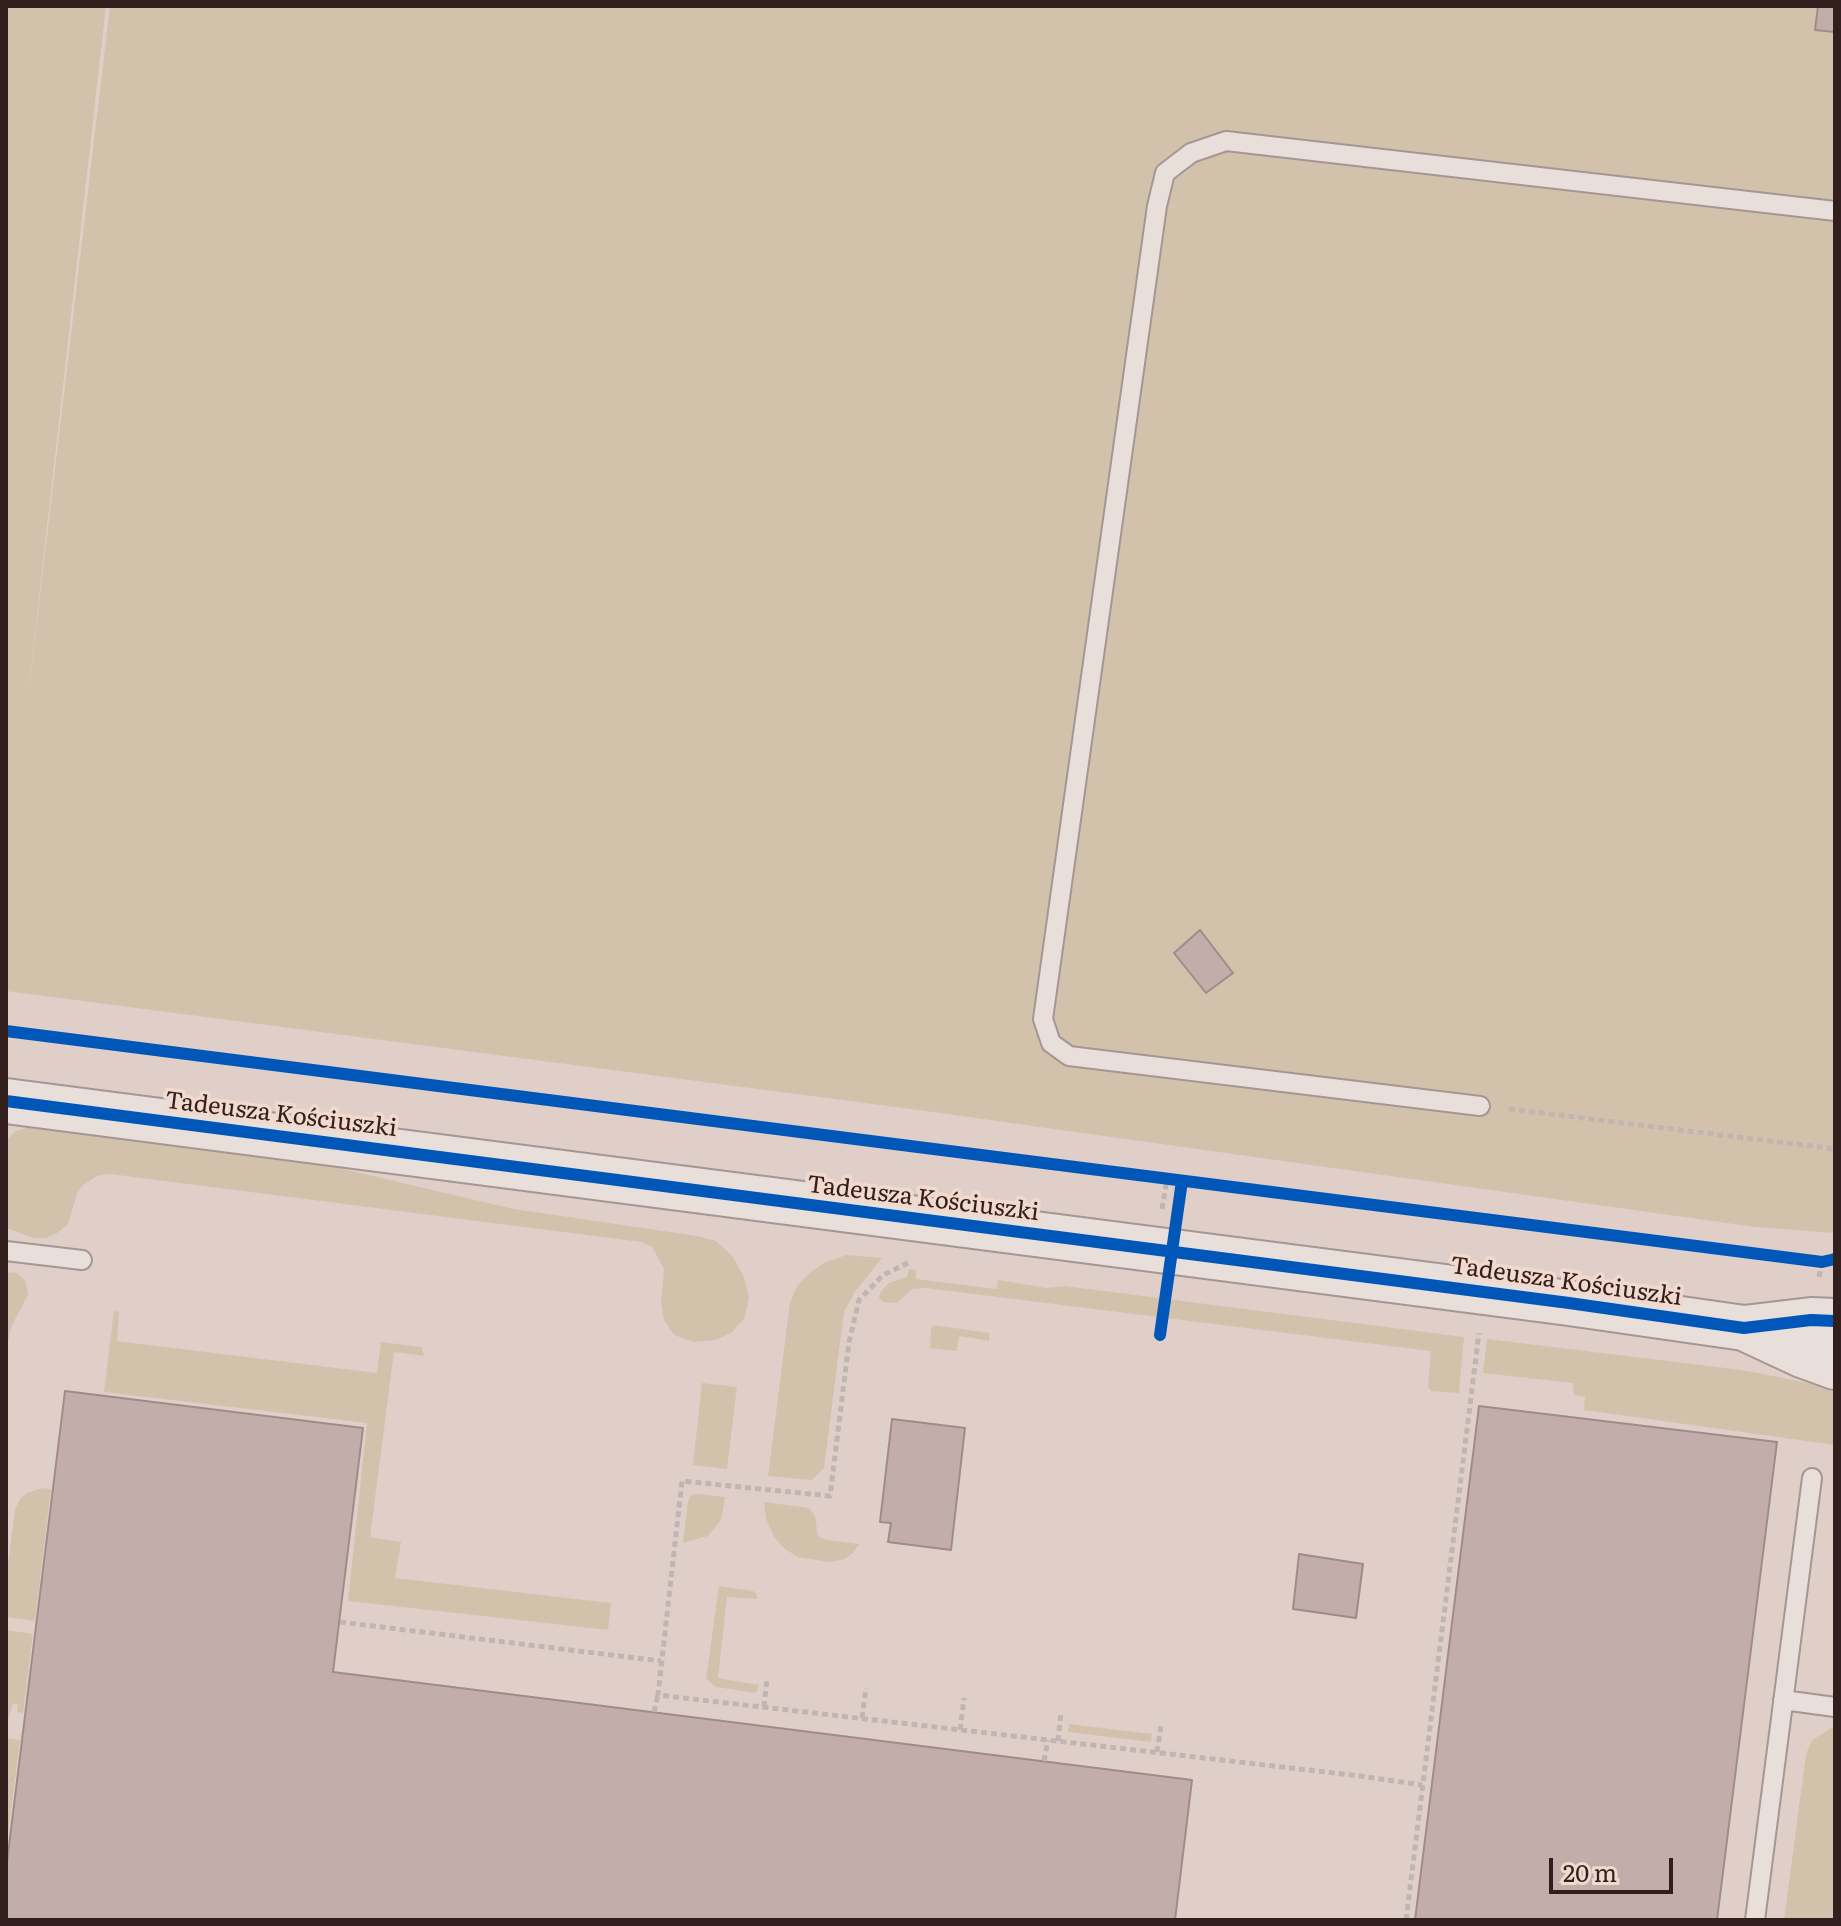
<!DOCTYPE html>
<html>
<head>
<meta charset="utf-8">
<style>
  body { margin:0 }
  #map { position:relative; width:1841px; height:1926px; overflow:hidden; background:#e0cfc9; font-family:Literata,serif }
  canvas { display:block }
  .frame { position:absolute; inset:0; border:8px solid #321e1c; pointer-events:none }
  .scale { position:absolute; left:1549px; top:1858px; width:124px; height:36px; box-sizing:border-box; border:4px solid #321e1c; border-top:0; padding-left:10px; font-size:24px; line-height:28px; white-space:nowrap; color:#321e1c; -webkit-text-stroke:6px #f2d9ce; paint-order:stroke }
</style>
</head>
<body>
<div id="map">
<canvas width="1841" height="1926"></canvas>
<div class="frame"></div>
<div class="scale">20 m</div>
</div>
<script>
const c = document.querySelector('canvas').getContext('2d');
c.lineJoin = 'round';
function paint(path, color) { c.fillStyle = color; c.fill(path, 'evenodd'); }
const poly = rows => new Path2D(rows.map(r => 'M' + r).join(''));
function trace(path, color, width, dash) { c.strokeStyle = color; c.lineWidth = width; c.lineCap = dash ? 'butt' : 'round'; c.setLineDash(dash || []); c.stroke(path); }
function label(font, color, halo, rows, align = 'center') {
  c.font = font + ' Literata,serif'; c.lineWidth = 7; c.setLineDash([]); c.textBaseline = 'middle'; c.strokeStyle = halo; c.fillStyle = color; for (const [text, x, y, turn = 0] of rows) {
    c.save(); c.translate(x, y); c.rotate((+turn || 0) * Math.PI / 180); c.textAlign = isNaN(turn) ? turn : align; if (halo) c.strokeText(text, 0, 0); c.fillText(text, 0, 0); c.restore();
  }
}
paint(poly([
  [6,6,106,6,26,713,110,6,1835,6,1835,1233,1755,1227,911,1109,6,991],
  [32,1126,330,1166,514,1209,697,1236,716,1241,733,1257,744,1277,749,1298,744,1319,731,1333,716,1340,694,1342,674,1335,664,1320,661,1304,664,1269,652,1247,641,1242,110,1174,97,1176,82,1186,77,1194,68,1224,57,1233,46,1238,34,1238,6,1228,6,1140,16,1131],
  [846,1255,882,1258,854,1293,844,1312,824,1468,812,1480,768,1476,790,1303,797,1286,811,1272,824,1263],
  [909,1269,916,1270,916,1279,997,1289,998,1280,1046,1288,1065,1286,1464,1337,1459,1393,1431,1391,1428,1387,1431,1351,926,1288,912,1289,897,1303,883,1302,879,1298,881,1291,889,1283,907,1277],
  [6,1272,17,1273,26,1282,28,1295,12,1325,6,1349],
  [114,1311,119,1312,117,1341,377,1373,381,1342,422,1347,424,1356,394,1352,370,1537,401,1542,395,1578,611,1603,608,1630,348,1601,367,1423,104,1392],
  [934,1325,989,1333,989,1341,959,1336,957,1351,930,1348,931,1328],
  [1487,1339,1742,1370,1809,1383,1813,1373,1835,1385,1835,1445,1584,1410,1585,1397,1574,1395,1573,1383,1483,1373],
  [702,1383,737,1387,727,1469,693,1465],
  [43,1488,51,1489,35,1621,6,1617,6,1579,15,1510,20,1499,27,1493],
  [697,1494,725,1497,721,1520,708,1536,683,1543,688,1501,691,1495],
  [764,1502,809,1508,815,1516,818,1536,827,1540,859,1544,853,1553,845,1559,829,1562,798,1557,785,1549,774,1537,766,1519],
  [719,1586,753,1591,757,1595,757,1599,727,1597,718,1678,759,1685,756,1693,716,1687,706,1679],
  [6,1630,33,1634,23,1713,17,1712,18,1705,13,1703,8,1720,6,1719],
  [1069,1724,1152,1734,1151,1742,1068,1732],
  [1835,1726,1835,1920,1784,1920,1806,1754,1812,1740],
  [6,1738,20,1740,6,1850]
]), '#d2c2ac');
const building = poly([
  [1818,6,1835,6,1835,32,1815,30,1818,6],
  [1200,930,1233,973,1206,993,1174,953,1200,930],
  [65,1391,363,1428,333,1672,1192,1780,1175,1920,6,1920,6,1870,65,1391],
  [1479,1406,1777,1442,1717,1920,1415,1920,1479,1406],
  [892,1419,965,1428,951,1550,888,1542,891,1523,880,1522,892,1419],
  [1299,1554,1363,1564,1356,1618,1293,1609,1299,1554]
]);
paint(building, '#c3adaa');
trace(building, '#a08b89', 2);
const service = poly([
  [1480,1106,1069,1056,1051,1043,1043,1019,1157,206,1165,173,1191,153,1226,141,1835,211],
  [6,1251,82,1260],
  [1783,1700,1835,1707],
  [1755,1920,1812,1478]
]);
const tertiary = poly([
  [6,1101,1569,1303,1744,1328,1811,1320,1835,1321],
  [1744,1328,1802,1355,1835,1367]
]);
trace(service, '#a59693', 22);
trace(tertiary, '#a59693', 48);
trace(poly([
  [1509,1109,1835,1149],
  [1162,1209,1167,1179],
  [908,1263,883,1275,859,1300,849,1342,830,1496,682,1481,658,1695,1360,1776,1422,1785],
  [1819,1277,1822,1262],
  [340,1622,661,1661],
  [764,1707,767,1678],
  [654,1712,658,1695],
  [862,1718,866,1688],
  [960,1730,964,1698],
  [1058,1741,1061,1712],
  [1157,1752,1161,1726],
  [1044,1761,1048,1740],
  [1406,1920,1479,1333]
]), '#c1b5b1', 5, [6, 4]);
trace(service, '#e8deda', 18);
trace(tertiary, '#e8deda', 44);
trace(poly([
  [6,1031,1822,1262,1835,1259],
  [6,1101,1569,1303,1744,1328,1811,1320,1835,1321],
  [1160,1335,1182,1181]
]), '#0057b8', 12);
label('24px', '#321e1c', '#f2d9ce', [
  ["Tadeusza Kościuszki",281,1115,7],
  ["Tadeusza Kościuszki",923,1199,7],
  ["Tadeusza Kościuszki",1566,1282,8]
]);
</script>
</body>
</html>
